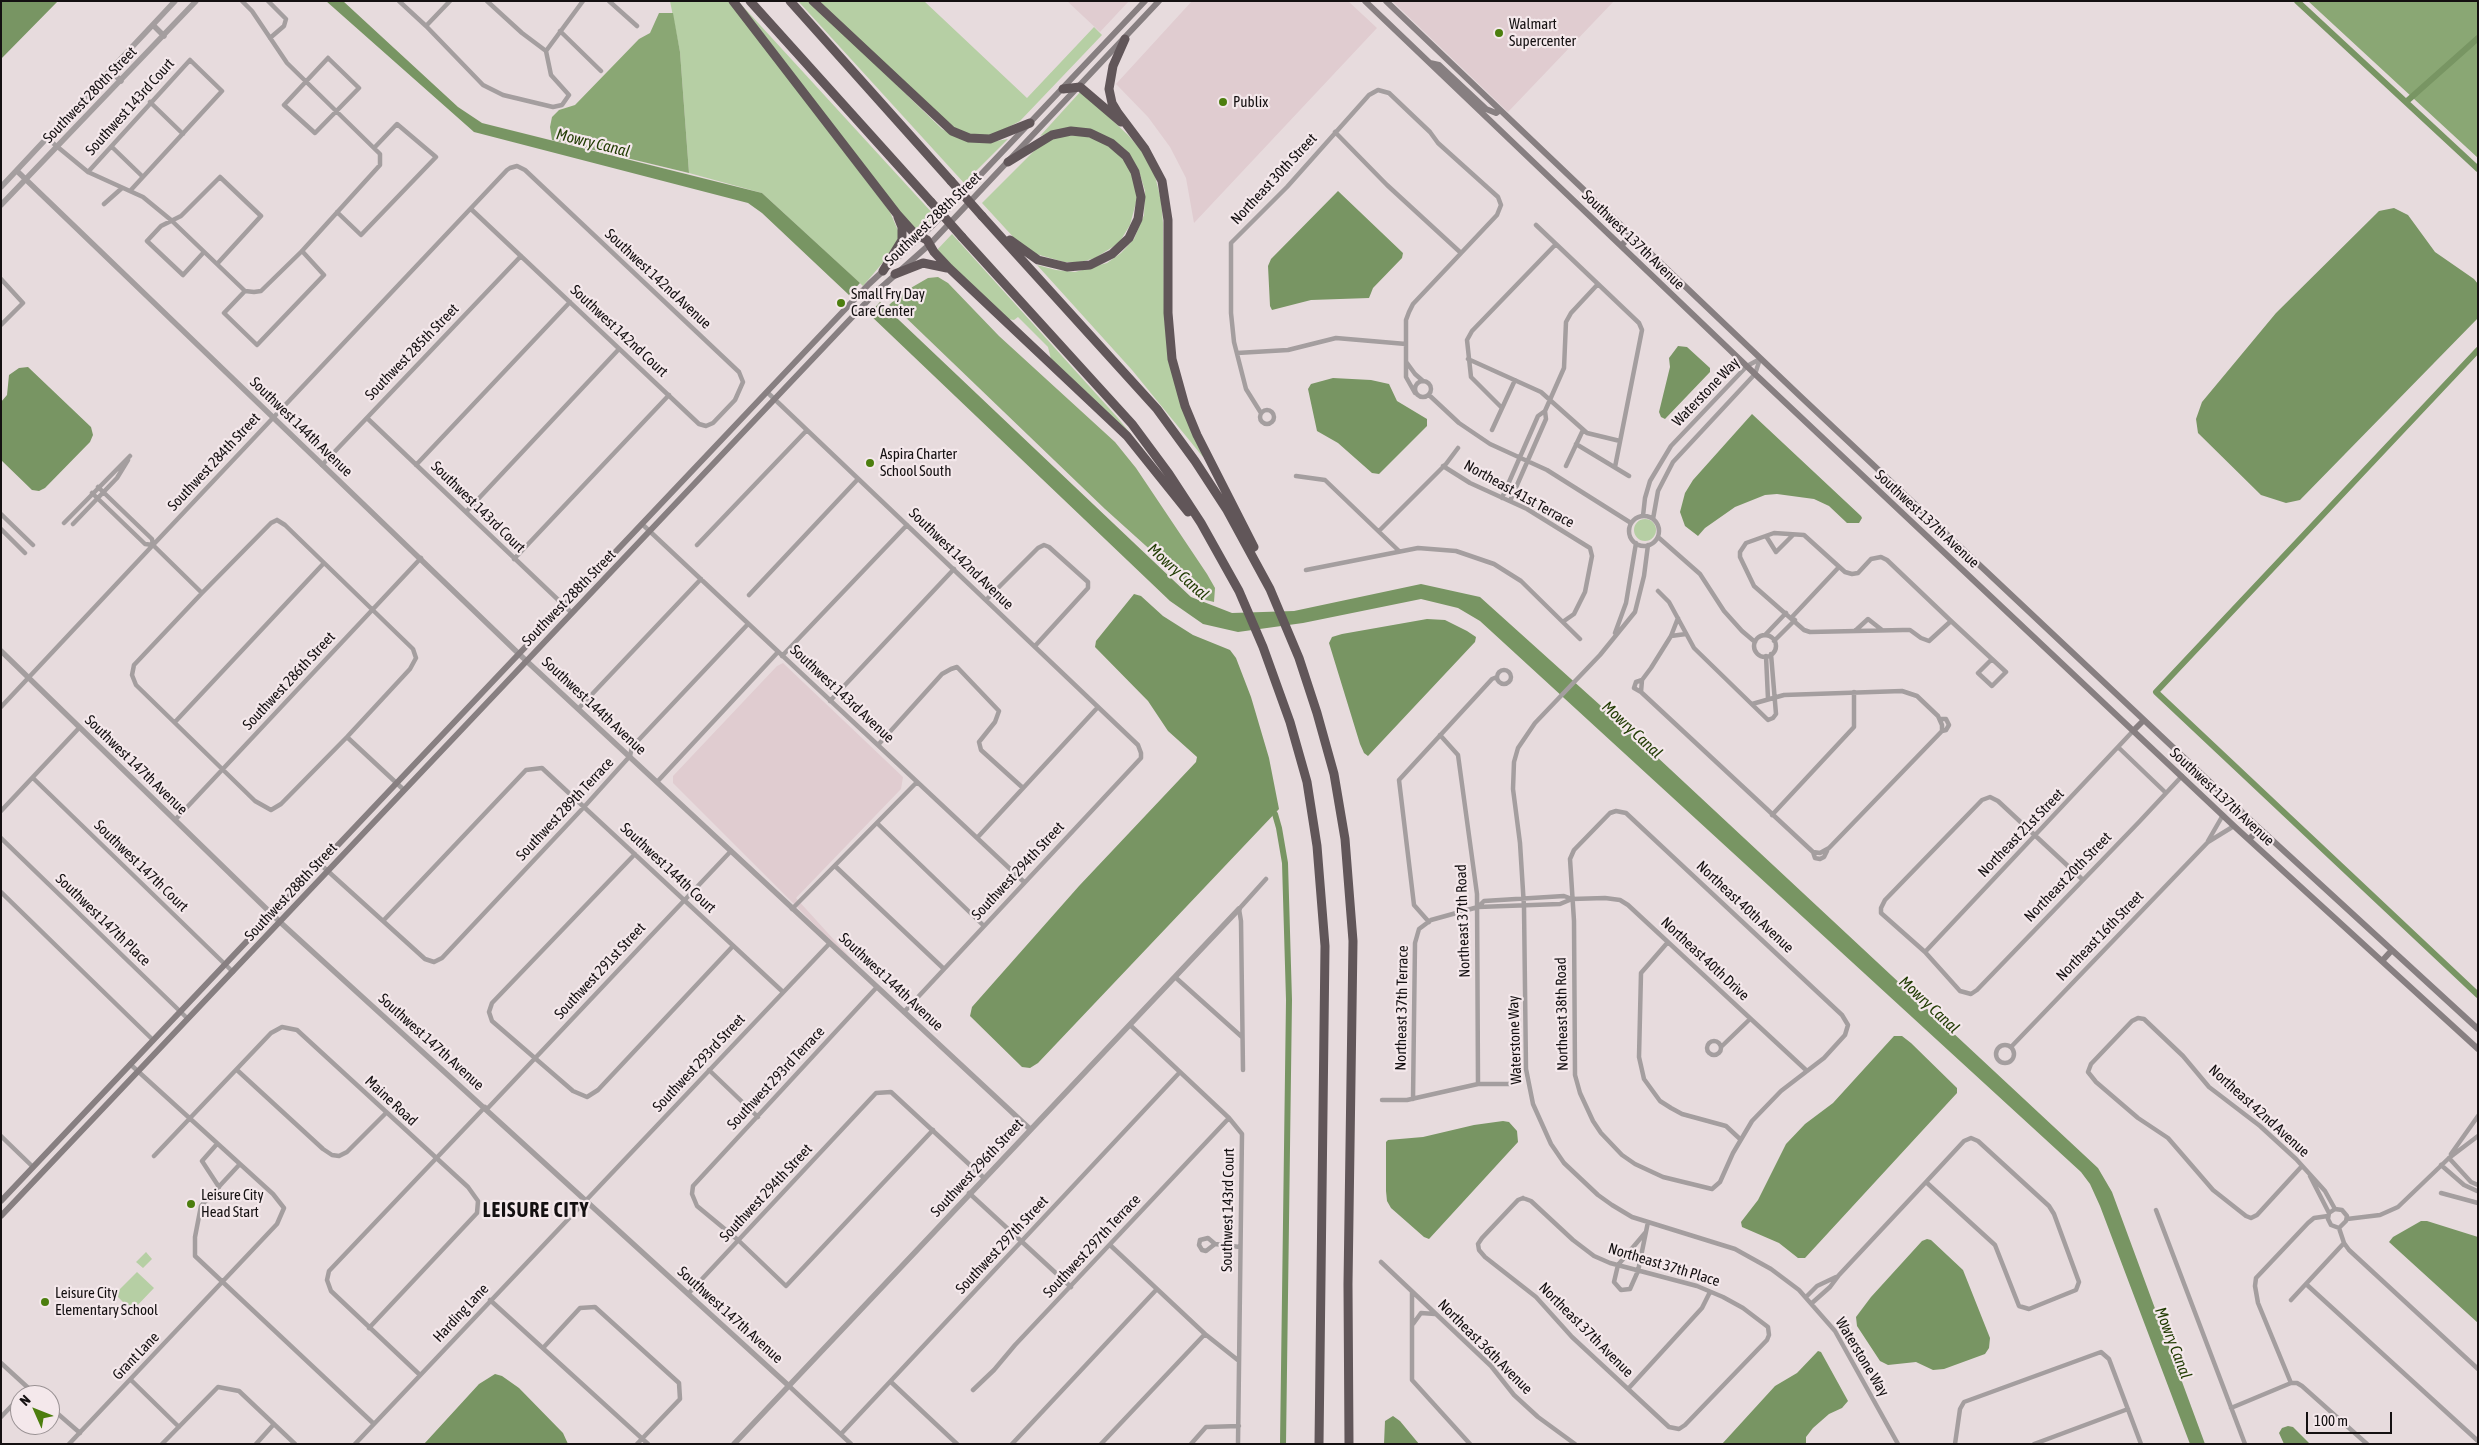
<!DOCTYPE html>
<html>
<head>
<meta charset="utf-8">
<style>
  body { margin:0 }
  #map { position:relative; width:2479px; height:1445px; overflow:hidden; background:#e7dbdd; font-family:"Asap Condensed",sans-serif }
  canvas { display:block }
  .frame { position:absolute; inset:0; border:2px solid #141011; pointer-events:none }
  .north { position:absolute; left:10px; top:1385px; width:50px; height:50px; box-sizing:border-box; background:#f4e8eb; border:1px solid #9a9294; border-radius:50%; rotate:314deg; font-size:14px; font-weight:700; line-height:20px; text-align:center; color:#141011 }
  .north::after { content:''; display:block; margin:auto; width:18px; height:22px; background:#4c7e0e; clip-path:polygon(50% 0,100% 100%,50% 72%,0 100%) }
  .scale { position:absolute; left:2306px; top:1412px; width:86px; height:22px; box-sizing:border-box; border:2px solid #141011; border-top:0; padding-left:6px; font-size:15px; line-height:18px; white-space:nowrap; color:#141011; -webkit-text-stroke:4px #f4e8eb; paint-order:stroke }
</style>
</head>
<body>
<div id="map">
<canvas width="2479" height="1445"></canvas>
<div class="frame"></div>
<div class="north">N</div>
<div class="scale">100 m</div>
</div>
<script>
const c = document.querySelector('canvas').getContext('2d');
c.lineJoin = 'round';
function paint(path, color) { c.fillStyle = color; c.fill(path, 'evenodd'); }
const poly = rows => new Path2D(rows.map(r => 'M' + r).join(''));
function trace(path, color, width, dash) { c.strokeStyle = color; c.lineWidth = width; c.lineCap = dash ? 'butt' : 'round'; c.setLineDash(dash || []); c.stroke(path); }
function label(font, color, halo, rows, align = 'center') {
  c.font = font + ' "Asap Condensed",sans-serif'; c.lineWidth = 4.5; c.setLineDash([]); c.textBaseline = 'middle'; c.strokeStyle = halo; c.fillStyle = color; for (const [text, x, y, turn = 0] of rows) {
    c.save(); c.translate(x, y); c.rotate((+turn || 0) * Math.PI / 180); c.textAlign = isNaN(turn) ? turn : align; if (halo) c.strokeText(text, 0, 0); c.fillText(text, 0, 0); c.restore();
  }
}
paint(poly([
  [1067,1,1129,1,1100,32],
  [1192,1,1348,1,1377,28,1194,223,1186,178,1170,147,1148,117,1116,84],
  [1392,1,1614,1,1508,112],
  [783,663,903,777,901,789,796,898,877,987,673,783,673,776,777,666]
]), '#e0ccd0');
paint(poly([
  [670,1,729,1,890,212,900,235,891,253,863,286,762,193,689,173,680,52],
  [738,1,935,216,918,233,914,231],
  [798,1,810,1,942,129,950,133,991,142,1008,139,964,183],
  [817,1,924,1,1027,98,1094,27,1102,35,1020,121,994,135,971,136,949,126],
  [1081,91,1128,135,1141,150,1155,176,1161,200,1163,223,1164,315,1169,362,1205,456,1203,457,1132,370,1037,265,1056,270,1075,272,1107,263,1121,253,1134,239,1144,215,1145,191,1139,171,1129,155,1112,140,1057,131,1040,136],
  [1081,135,1102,141,1124,159,1132,172,1138,195,1130,225,1119,243,1095,258,1081,262,1064,262,1036,254,1016,240,982,203,1043,142,1057,136],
  [952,234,1117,417,1147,454,1051,359,1048,347,1018,317,1014,320,1008,319,936,251],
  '1634 530a11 11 0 1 1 22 0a11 11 0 1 1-22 0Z',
  [146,1252,152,1259,143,1268,136,1262],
  [137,1272,154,1288,132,1311,115,1294]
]), '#b6cfa4');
paint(poly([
  [2308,1,2478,1,2478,158],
  [659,13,673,13,680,52,689,173,552,140,550,127,552,117,559,110,575,105,639,39,650,33],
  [938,277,948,283,999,336,1115,442,1136,468,1207,574,1215,588,1214,602,1206,600,1105,509,901,313,889,305,902,293,928,278]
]), '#8aa774');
paint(poly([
  [1,1,58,1,1,59],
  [326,1,343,1,458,107,482,123,762,193,860,283,849,295,762,213,748,203,474,132],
  [1338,191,1403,253,1402,258,1373,288,1369,298,1311,300,1272,310,1270,306,1268,266,1271,259],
  [2394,208,2408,215,2435,252,2474,279,2478,284,2478,318,2300,500,2286,503,2261,495,2198,433,2196,419,2202,402,2276,313,2379,211],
  [880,302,1191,597,1232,613,1294,611,1421,584,1480,597,1641,742,2098,1168,2112,1192,2205,1444,2190,1444,2100,1206,2090,1184,2081,1172,1480,621,1458,608,1421,599,1303,623,1238,632,1203,624,1170,601,869,314],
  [1678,346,1687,347,1710,368,1710,372,1665,419,1661,417,1659,412,1670,367,1669,358],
  [28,367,91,427,93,435,90,442,45,488,39,491,32,490,1,460,1,402,7,395,9,375,19,368],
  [1333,378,1371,380,1389,384,1397,401,1427,419,1427,426,1379,474,1372,473,1338,443,1317,431,1308,389,1311,384],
  [1752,414,1861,516,1862,518,1859,523,1847,523,1829,506,1814,499,1777,494,1765,495,1735,507,1705,528,1698,536,1685,526,1680,512,1685,493,1693,480],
  [1134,594,1141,596,1163,616,1193,635,1230,650,1236,658,1251,697,1269,758,1279,809,1038,1063,1030,1068,1022,1067,970,1016,972,1007,1079,886,1196,762,1197,757,1168,731,1148,701,1095,647,1096,641],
  [1427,619,1445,620,1467,631,1476,637,1475,642,1368,756,1364,753,1360,744,1329,643,1332,637,1342,634],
  [1894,1036,1902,1036,1911,1043,1957,1088,1957,1093,1805,1258,1798,1258,1779,1243,1742,1227,1741,1222,1758,1200,1786,1144,1805,1124,1833,1103],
  [1503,1121,1509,1122,1517,1131,1518,1142,1429,1239,1424,1237,1391,1208,1387,1201,1386,1191,1386,1142,1388,1140,1423,1137,1474,1125],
  [2421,1221,2427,1221,2478,1237,2478,1323,2389,1242,2393,1237],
  [1927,1239,1931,1240,1963,1270,1990,1338,1989,1348,1985,1354,1944,1369,1933,1370,1916,1362,1888,1365,1880,1361,1857,1326,1856,1317,1871,1297,1922,1241],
  [1818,1351,1821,1352,1848,1401,1842,1408,1829,1414,1813,1428,1806,1437,1806,1444,1722,1444,1775,1386,1797,1373],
  [495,1374,502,1376,519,1388,563,1433,568,1444,424,1444,479,1384],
  [1393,1416,1400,1421,1419,1444,1384,1444,1385,1421],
  [2288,1426,2293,1427,2310,1444,2284,1444,2279,1433,2282,1428]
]), '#789563');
trace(poly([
  [2297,1,2478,169],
  [2406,102,2478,38],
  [2478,350,2156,692,2478,995],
  [1275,814,1279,828,1285,863,1289,1000,1283,1444]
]), '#789563', 6);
trace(poly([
  [268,1,286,19,284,26,270,38],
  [399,1,426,26,483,85,503,95,553,107,562,105,569,95,551,75,546,51,583,1],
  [487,1,522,33,546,51],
  [609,1,637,26],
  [426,26,450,1],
  [560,31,601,71],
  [328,58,359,88,315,133,284,105,328,58],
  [150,102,183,134],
  [1335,132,1387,185,1461,253],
  [48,139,88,172,143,197,171,220,245,291,254,292,261,291,302,251,380,165,380,154,287,63,252,11,242,1],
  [112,147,143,177],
  [88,172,190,60,222,91,130,191],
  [104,204,122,188],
  [337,212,361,235,436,157,397,124,375,147],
  [1536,225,1639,323,1642,330,1615,467],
  [204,252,183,275,147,241,161,226,181,216,220,177,261,216,217,264],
  [1,279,23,303,1,325],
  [245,291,224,313,257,345,324,275,302,251],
  [1237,353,1288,350,1336,338,1406,344],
  [1468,359,1541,392,1587,433,1620,441],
  [1407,363,1415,374,1423,381],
  '1415 389a8 8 0 1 1 16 0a8 8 0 1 1-16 0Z',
  [767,392,1138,745,1141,753,1141,758,904,1012],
  [1429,395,1459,423,1490,444,1547,470,1631,523],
  [1502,408,1471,377,1467,340,1472,331,1556,244],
  '1260 417a7 7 0 1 1 14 0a7 7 0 1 1-14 0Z',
  [1261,413,1246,389,1234,342,1231,313,1231,243,1287,187,1369,95,1378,90,1389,93,1430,132,1438,143,1498,197,1501,205,1497,215,1413,304,1409,312,1406,320,1406,377,1415,393],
  [367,418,572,613],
  [1492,430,1515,380],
  [1576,444,1629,476],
  [322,465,521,256],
  [416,465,570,302],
  [1443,466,1470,483,1527,509,1590,548,1592,556,1585,592,1574,614,1564,621],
  [1566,466,1583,430],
  [1296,476,1325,480,1399,551],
  [98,487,152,539,153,545],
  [92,493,145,544,153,545],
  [1502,498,1538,416,1545,411],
  [1510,501,1546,419,1545,411,1564,368,1566,322,1571,313,1598,284],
  [466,512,619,349],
  [1,514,33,545],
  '1629 531a15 15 0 1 1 30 0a15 15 0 1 1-30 0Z',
  [1643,516,1645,498,1650,481,1671,446,1747,366,1760,359],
  [1653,519,1658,491,1673,462,1755,374,1760,359],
  [277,520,285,525,413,649,416,658,410,669,347,737,281,804,271,810,255,801,136,685,132,675,134,665,202,593,271,523,277,520],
  [64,523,130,456],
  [73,524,117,478,128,460],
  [642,524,1024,882],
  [1,529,25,553],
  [1379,531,1446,464,1458,448],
  [1766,536,1776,552,1793,535],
  [1658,537,1700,574,1724,611,1742,631,1755,642],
  [153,545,202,593],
  [697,545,807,430],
  [1648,545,1644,576,1635,612,1600,655,1535,723,1518,748,1514,762,1513,789,1520,843,1524,907,1526,1069,1533,1104,1551,1144,1564,1163,1598,1195,1612,1205,1632,1217,1735,1249,1771,1269,1799,1290,1835,1331,1898,1444],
  [514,559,669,395],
  [1306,570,1418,548,1456,551,1494,564,1521,581,1580,639],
  [1658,591,1669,602,1694,648,1768,720,1773,718,1776,714,1771,654],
  [749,595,858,479],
  [986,600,1038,548,1044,545,1049,547,1088,582,1088,588,1035,646],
  [1792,617,1839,567],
  [1678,618,1671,636,1651,668,1642,680,1641,692,1813,852,1820,853,1829,848,1942,731,1942,725,1938,716,1917,696,1902,691,1784,695,1752,704],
  [1951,621,1929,641,1921,638,1910,630,1903,630,1810,632,1804,630,1754,586,1740,557,1740,552,1746,543,1774,533,1804,535,1845,572,1852,574,1858,573,1871,559,1881,557,1887,560,1951,621,1992,659,2006,672,1992,686,1978,673,1992,659],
  [1855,631,1868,619,1882,630],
  [1615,633,1626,603,1636,543],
  [1765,635,1786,613],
  '1754 646a11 11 0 1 1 22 0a11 11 0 1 1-22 0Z',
  [1671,636,1686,634],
  [1774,641,1795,620],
  [782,656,907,525],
  [1766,656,1768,699],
  '1497 677a7 7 0 1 1 14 0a7 7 0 1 1-14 0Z',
  [1641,692,1634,688,1636,682,1642,680],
  [830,701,954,569],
  [1,707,153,545,507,170,510,168,517,166,525,170,739,372,743,382,735,400,713,423,706,426,699,424,471,209],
  [578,709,701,579],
  [1940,719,1946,719,1949,725,1946,730,1942,731],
  [175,722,324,563],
  [1440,735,1458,755,1477,894,1478,1084],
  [347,737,404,790],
  [878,745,942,674,951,669,957,667,999,711,995,722,979,742,981,750,1023,788],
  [2118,747,2166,793],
  [33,778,233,972],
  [657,782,778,652],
  [1,811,79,728],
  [1616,811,1626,813,1842,1015,1848,1025,1845,1035,1824,1058,1781,1091,1752,1121,1733,1153,1720,1182,1712,1189,1663,1177,1635,1164,1622,1155,1601,1133,1593,1121,1580,1093,1575,1075,1574,921,1570,859,1574,850,1610,813,1616,811],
  [1772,815,1854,727,1854,692],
  [175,820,421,558],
  [877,823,984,926],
  [1,838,188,1019],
  [977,838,1098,707],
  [2208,841,2223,815],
  [1813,852,1815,858,1820,859,1824,857,1827,851],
  [635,854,492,1003,489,1012,492,1021,573,1091,587,1097,598,1090,733,946],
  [320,864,425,959,434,962,442,958,584,807,630,756,632,747,748,624],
  [835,866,944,969],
  [2083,880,1998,801,1990,797,1982,800,1885,900,1881,908,1881,913,1925,952,1960,991,1971,994,1977,990,2139,822,2182,776],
  [1,892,153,1040],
  [1478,907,1484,901,1564,896,1572,899,1605,898,1620,900,1628,905,1807,1071],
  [792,909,917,782],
  [383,921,526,770,542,768,783,992],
  [1429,922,1414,905,1399,780,1492,679,1497,677],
  [1668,942,1641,973,1639,1057,1644,1079,1660,1101,1671,1108,1682,1114,1726,1126,1740,1139],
  [1925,952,2133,731],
  [1175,977,1242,1037],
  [877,987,693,1186,692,1194,697,1206,738,1240,786,1286,933,1130],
  [1130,1025,1229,1118,1242,1134,1238,1444],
  '1707 1048a7 7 0 1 1 14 0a7 7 0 1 1-14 0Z',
  '1996 1054a9 9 0 1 1 18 0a9 9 0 1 1-18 0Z',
  [1721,1047,1750,1019],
  [2011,1047,2208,842,2234,826],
  [237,1070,323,1149,332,1155,339,1156,347,1152,385,1114],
  [709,1070,758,1117],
  [1243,1070,1241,921,1239,909,1266,879],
  [1413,1099,1415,943,1419,929,1431,920,1478,907,1560,904,1572,899],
  [1382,1100,1407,1100,1478,1084,1512,1084],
  [487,1109,731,851],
  [1,1136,33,1167],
  [217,1144,202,1161,219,1187],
  [2451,1154,2478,1116],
  [154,1156,271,1033,282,1027,297,1030,468,1187,478,1201,477,1213,369,1328],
  [2449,1158,2471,1182,2478,1185],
  [239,1165,201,1206,195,1237,195,1256,374,1424],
  [2441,1165,2464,1185,2477,1191],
  [2302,1166,2257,1215,2251,1218,2246,1216,2213,1190,2168,1138,2138,1118,2096,1082,2088,1072,2091,1064,2132,1021,2138,1018,2144,1019,2183,1056,2209,1087,2260,1126,2296,1159,2325,1191,2335,1209],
  [2310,1176,2329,1213,2328,1219,2331,1225,2339,1228,2346,1221,2347,1216,2342,1210,2335,1209,2329,1213],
  [969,1193,1071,1287],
  [2441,1193,2478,1203],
  [1523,1198,1531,1201,1573,1240,1594,1256,1610,1263,1697,1286,1723,1297,1743,1308,1768,1327,1769,1335,1767,1340,1685,1425,1679,1429,1669,1427,1572,1337,1536,1297,1485,1257,1479,1250,1478,1244,1482,1238,1518,1200,1523,1198],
  [2156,1210,2245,1444],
  [2347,1219,2380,1215,2398,1207,2449,1158,2478,1136],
  [2339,1228,2344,1243,2349,1250,2478,1369],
  [1645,1233,1618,1265,1614,1282,1621,1290,1630,1289,1638,1271,1648,1222],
  [1215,1244,1206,1251,1202,1250,1199,1245,1200,1240,1208,1238,1215,1244,1240,1247],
  [1110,1245,1205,1334,1239,1361],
  [1381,1262,1491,1366,1514,1395,1538,1417,1575,1444],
  [2306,1284,2478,1441],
  [1412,1292,1412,1380,1470,1444],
  [688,1294,876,1093,891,1092,984,1178],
  [1806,1297,1817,1286,1836,1277],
  [490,1300,648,1444],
  [2291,1300,2344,1243],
  [1812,1303,1830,1287,1839,1275,1926,1182,1964,1141,1971,1138,1978,1141,2049,1206,2054,1214,2079,1282,2076,1290,2029,1309,2019,1306,1995,1245,1926,1182],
  [1413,1324,1421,1313,1435,1314],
  [543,1348,580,1308,595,1307,679,1383,680,1399,637,1444],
  [1,1363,36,1395],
  [420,1375,331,1291,327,1280,329,1271,485,1107],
  [131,1380,179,1427],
  [891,1382,957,1444],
  [2291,1383,2258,1303,2255,1286,2256,1278,2308,1223,2314,1218,2328,1216],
  [789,1386,851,1444],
  [1628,1389,1702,1308,1710,1292],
  [973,1390,994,1370,1015,1345,1229,1118],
  [50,1407,80,1433],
  [2231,1408,2291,1383,2297,1383,2302,1386,2367,1444],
  [1,1417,20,1397],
  [841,1434,1180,1072],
  [69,1444,277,1224,284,1208,273,1194,130,1064],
  [162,1444,218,1387,239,1391,295,1444],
  [256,1444,274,1424],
  [355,1444,830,943],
  [1012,1444,1157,1289],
  [1101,1444,1205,1334],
  [1191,1444,1206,1427,1239,1426],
  [1955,1444,1960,1409,1964,1402,2101,1352,2109,1359,2141,1444],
  [2034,1444,2128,1409]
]), '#a49e9f', 4.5);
trace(poly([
  [153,25,164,36],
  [111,71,121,81],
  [17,171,519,654,1030,1129],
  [1,187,175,1],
  [1,205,196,1],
  [1,651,280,922,789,1386],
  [734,1444,1239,909]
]), '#a49e9f', 5.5);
trace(poly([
  [1365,1,1755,374,2234,826,2478,1049],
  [1386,1,1800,396,2247,817,2478,1029],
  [1430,63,1439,65,1486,109,1496,113,1500,110],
  [1621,246,1631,235],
  [2133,731,2144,720],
  [2249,839,2260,829],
  [2382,961,2392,950],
  [1,1201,869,284,934,224,1145,1],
  [1,1216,876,292,930,244,1159,1]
]), '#877f81', 6);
trace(poly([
  [733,1,897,214,914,233,927,240,934,252,949,268,1127,436,1188,512],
  [750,1,931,202],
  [790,1,951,181],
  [813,1,952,131,969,138,990,139,1030,123],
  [1125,39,1113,66,1109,89,1112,103,1118,113,1145,149,1162,181,1168,220,1168,313,1172,359,1185,406,1197,435,1254,547],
  [1063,89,1080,87,1121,122],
  [1008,162,1052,135,1071,131,1090,133,1111,143,1126,156,1135,172,1141,197,1138,219,1129,238,1112,254,1090,265,1067,267,1038,260,1010,240],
  [982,216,1157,409,1195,461,1227,510,1270,589,1299,658,1317,713,1334,774,1345,839,1353,941,1348,1284,1349,1444],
  [962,237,1132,424,1169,474,1201,523,1239,591,1263,647,1290,722,1307,782,1317,846,1325,946,1319,1444],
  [883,271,902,240,902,227,898,217],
  [895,274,923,263,947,268]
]), '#615659', 9);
trace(poly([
  [951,181,982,216],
  [931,202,962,237]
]), '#615659', 9);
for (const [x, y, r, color] of [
  [1499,33,5,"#4c7e0e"],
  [1223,102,5,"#4c7e0e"],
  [841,303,5,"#4c7e0e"],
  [870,463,5,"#4c7e0e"],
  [191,1204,5,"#4c7e0e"],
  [45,1302,5,"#4c7e0e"]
]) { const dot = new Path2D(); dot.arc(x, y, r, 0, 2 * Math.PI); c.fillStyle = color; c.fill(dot); trace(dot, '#f4e8eb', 2); }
label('15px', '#141011', '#f4e8eb', [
  ["Walmart",1509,24],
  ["Supercenter",1509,41],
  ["Publix",1233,102],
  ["Small Fry Day",851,294],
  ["Care Center",851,311],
  ["Aspira Charter",880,454],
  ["School South",880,471],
  ["Leisure City",201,1195],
  ["Head Start",201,1212],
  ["Leisure City",55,1293],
  ["Elementary School",55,1310]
], 'left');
label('15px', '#141011', '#f4e8eb', [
  ["Southwest 280th Street",90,95,-46],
  ["Southwest 143rd Court",130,107,-48],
  ["Northeast 30th Street",1274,179,-47],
  ["Southwest 288th Street",933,219,-44],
  ["Southwest 137th Avenue",1633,240,44],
  ["Southwest 142nd Avenue",658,279,43],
  ["Southwest 142nd Court",619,331,43],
  ["Southwest 285th Street",412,352,-46],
  ["Waterstone Way",1706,392,-46],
  ["Southwest 144th Avenue",301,427,44],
  ["Southwest 284th Street",214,462,-47],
  ["Northeast 41st Terrace",1519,494,29],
  ["Southwest 143rd Court",478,507,44],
  ["Southwest 137th Avenue",1927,519,43],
  ["Southwest 142nd Avenue",961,559,44],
  ["Southwest 288th Street",569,598,-46],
  ["Southwest 286th Street",289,681,-47],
  ["Southwest 143rd Avenue",842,694,43],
  ["Southwest 144th Avenue",594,706,43],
  ["Southwest 147th Avenue",136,765,44],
  ["Southwest 137th Avenue",2222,797,43],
  ["Southwest 289th Terrace",565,809,-47],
  ["Northeast 21st Street",2021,833,-46],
  ["Southwest 147th Court",141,866,44],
  ["Southwest 144th Court",668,868,43],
  ["Southwest 294th Street",1018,871,-47],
  ["Northeast 20th Street",2068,877,-46],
  ["Southwest 288th Street",291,892,-47],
  ["Northeast 40th Avenue",1745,907,43],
  ["Southwest 147th Place",103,920,44],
  ["Northeast 37th Road",1463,921,-92],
  ["Northeast 16th Street",2100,936,-46],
  ["Northeast 40th Drive",1705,959,43],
  ["Southwest 291st Street",600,971,-47],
  ["Southwest 144th Avenue",891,982,43],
  ["Northeast 37th Terrace",1402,1008,-89],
  ["Northeast 38th Road",1562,1014,-91],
  ["Waterstone Way",1515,1040,-92],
  ["Southwest 147th Avenue",431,1042,42],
  ["Southwest 293rd Street",699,1063,-47],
  ["Southwest 293rd Terrace",776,1078,-47],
  ["Maine Road",391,1101,43],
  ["Northeast 42nd Avenue",2259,1111,42],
  ["Southwest 296th Street",977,1168,-47],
  ["Southwest 294th Street",766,1193,-47],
  ["Southwest 143rd Court",1228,1210,-89],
  ["Southwest 297th Street",1002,1245,-47],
  ["Southwest 297th Terrace",1092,1246,-47],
  ["Northeast 37th Place",1664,1265,17],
  ["Harding Lane",461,1313,-47],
  ["Southwest 147th Avenue",730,1315,42],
  ["Northeast 37th Avenue",1586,1330,45],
  ["Northeast 36th Avenue",1485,1347,45],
  ["Grant Lane",136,1356,-46],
  ["Waterstone Way",1862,1357,59]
]);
label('italic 16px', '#1f3a00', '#f4e8eb', [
  ["Mowry Canal",593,143,14],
  ["Mowry Canal",1178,572,42],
  ["Mowry Canal",1632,730,43],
  ["Mowry Canal",1929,1005,43],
  ["Mowry Canal",2173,1343,69]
]);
c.letterSpacing = '1px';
label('bold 20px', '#141011', '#f4e8eb', [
  ["LEISURE CITY",536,1211]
]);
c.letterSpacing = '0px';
</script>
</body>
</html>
